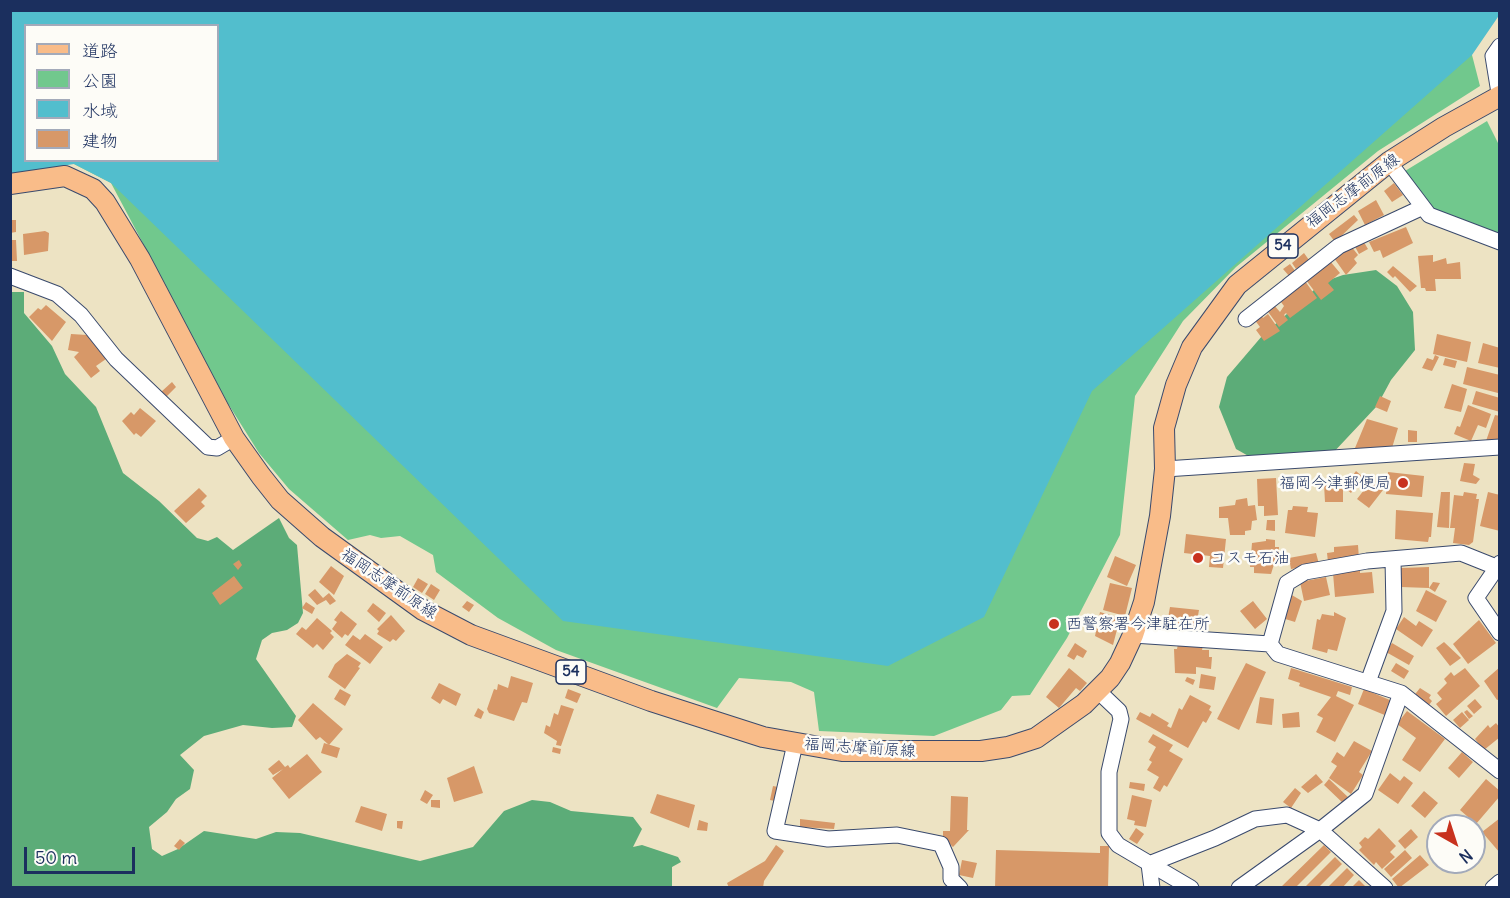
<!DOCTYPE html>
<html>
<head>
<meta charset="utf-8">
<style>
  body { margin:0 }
  #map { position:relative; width:1510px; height:898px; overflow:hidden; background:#ede3c3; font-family:Delius,"Klee One",sans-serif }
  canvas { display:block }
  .frame { position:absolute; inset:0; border:12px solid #1b2f5e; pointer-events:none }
  .legend { position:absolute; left:24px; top:24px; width:195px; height:138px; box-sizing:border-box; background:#fdfcf7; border:2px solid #a3aaba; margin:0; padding:8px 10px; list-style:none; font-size:18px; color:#1b2f5e }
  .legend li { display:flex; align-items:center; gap:12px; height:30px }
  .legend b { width:30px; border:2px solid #a3aaba }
  .north { position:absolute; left:1426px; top:814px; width:60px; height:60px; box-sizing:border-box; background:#fdfcf7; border:2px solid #a3aaba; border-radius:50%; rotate:141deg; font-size:16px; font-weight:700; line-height:24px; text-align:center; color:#1b2f5e }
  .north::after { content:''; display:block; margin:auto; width:21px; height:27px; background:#c8321e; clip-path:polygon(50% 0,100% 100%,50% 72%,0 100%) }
  .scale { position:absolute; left:24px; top:847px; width:111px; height:27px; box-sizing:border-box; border:3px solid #1b2f5e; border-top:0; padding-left:8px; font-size:18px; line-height:21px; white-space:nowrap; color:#1b2f5e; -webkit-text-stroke:4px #fdfcf7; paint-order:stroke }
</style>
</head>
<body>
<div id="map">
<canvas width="1510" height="898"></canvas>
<div class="frame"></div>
<ul class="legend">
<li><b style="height:8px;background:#f9bc89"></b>道路</li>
<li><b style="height:16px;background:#71c88d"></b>公園</li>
<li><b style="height:16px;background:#52becd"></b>水域</li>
<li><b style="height:16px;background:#d79868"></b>建物</li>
</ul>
<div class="north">N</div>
<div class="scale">50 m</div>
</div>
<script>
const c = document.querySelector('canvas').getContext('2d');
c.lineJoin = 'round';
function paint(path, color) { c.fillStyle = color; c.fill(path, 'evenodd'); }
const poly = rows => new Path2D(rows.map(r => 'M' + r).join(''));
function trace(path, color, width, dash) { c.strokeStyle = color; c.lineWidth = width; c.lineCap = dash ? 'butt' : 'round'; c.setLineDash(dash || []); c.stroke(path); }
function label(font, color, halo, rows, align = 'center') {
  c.font = font + ' Delius,"Klee One",sans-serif'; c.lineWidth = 5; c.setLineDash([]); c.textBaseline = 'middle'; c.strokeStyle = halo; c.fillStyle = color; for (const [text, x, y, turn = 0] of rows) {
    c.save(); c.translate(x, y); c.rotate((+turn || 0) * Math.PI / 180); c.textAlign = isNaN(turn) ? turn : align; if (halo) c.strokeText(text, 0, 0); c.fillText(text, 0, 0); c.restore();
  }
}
paint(poly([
  [1382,11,1472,55,1480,86,1378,151,1236,267,1183,321,1135,396,1120,535,1067,638,1030,695,1012,696,1001,710,934,736,819,731,814,692,791,682,739,678,717,708,556,650,498,618,436,572,433,555,400,536,381,538,370,535,348,540,289,489,259,453,227,402,111,183,74,164,82,160,218,160],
  [1487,121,1499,145,1499,238,1432,209,1405,171]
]), '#71c88d');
paint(poly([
  [1376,270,1397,286,1413,312,1415,350,1391,380,1377,406,1331,455,1252,458,1236,449,1219,407,1227,377,1262,336,1323,282,1343,275],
  [10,292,24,292,24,313,52,346,65,374,96,407,123,473,159,501,197,538,208,541,217,537,233,550,279,518,289,538,297,545,303,613,298,623,287,630,272,633,262,640,256,659,296,716,292,727,272,728,243,725,204,736,180,755,194,770,190,789,176,799,167,812,149,827,152,849,162,856,178,849,204,831,256,839,276,832,300,833,420,861,473,847,504,811,532,800,550,802,571,811,633,817,642,829,633,847,642,845,678,857,681,862,672,867,672,887,11,887]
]), '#5cac78');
paint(poly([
  [11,10,1499,10,1500,14,1472,55,1092,391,984,617,888,666,563,621,111,183,74,164,11,174],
  [26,26,218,26,218,160,26,160]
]), '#52becd');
paint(poly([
  [1394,183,1403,195,1392,202,1384,191],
  [1376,200,1384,215,1365,225,1358,211],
  [1354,215,1358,220,1335,242,1329,234],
  [10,220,16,220,16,232,10,233],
  [1406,227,1413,243,1383,258,1380,250,1374,252,1369,242],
  [45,231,49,233,48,251,24,255,23,234],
  [1362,239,1368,249,1359,254,1353,243],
  [10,240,16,240,17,261,10,261],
  [1351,246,1358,255,1354,259,1357,263,1346,275,1334,258],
  [1304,253,1309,260,1296,269,1292,263],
  [1433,255,1433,262,1446,258,1447,264,1460,262,1461,279,1435,279,1436,291,1426,291,1425,288,1421,288,1418,256],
  [1330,261,1340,273,1328,283,1334,290,1321,300,1306,280],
  [1290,264,1296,272,1290,277,1283,269],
  [1393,266,1417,286,1410,292,1395,276,1393,278,1387,272],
  [1305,281,1317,298,1290,318,1286,313,1284,315,1288,320,1279,327,1266,309,1273,304,1280,312,1284,306,1281,302],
  [46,305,66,322,52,341,29,317,38,308,41,310],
  [1268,314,1280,331,1264,341,1256,330,1260,327,1254,319,1261,315,1263,318],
  [71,334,87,335,106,359,96,366,100,371,91,378,74,357,79,352,68,350],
  [1437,334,1471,342,1467,362,1433,354],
  [1483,343,1500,348,1500,368,1478,363],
  [1435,355,1439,357,1432,371,1422,368,1427,358,1433,360],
  [1445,358,1457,361,1455,368,1443,365],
  [1467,367,1500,375,1498,393,1463,384],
  [172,382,176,387,166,397,161,392],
  [1452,384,1467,389,1461,412,1444,408],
  [1476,391,1500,398,1500,412,1472,404],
  [1380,396,1391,401,1387,412,1375,407],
  [1468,405,1491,414,1486,428,1478,425,1471,441,1454,434,1457,426,1460,427],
  [140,408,156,421,141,437,136,433,134,435,122,421,131,412,134,415],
  [1495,415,1500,416,1500,440,1486,441],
  [1367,419,1398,428,1392,448,1355,448],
  [1408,430,1417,431,1417,442,1408,442],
  [1464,463,1475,464,1473,475,1480,479,1476,484,1460,481],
  [1356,471,1363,477,1360,481,1353,475],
  [1388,472,1424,476,1422,497,1386,494],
  [1276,478,1278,515,1264,516,1264,506,1258,506,1257,479],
  [1352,479,1358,483,1351,493,1341,485,1344,481,1348,484],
  [1371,481,1383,490,1369,508,1357,499],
  [1324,484,1336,484,1337,489,1343,489,1343,502,1325,502],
  [199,488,207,496,201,502,205,506,186,523,174,511],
  [1441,492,1450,492,1449,528,1437,527],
  [1464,492,1477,494,1476,499,1479,499,1473,542,1469,545,1453,543,1455,528,1450,528,1454,495,1463,496],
  [1488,492,1500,495,1500,531,1480,526],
  [1247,498,1248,506,1255,505,1257,520,1252,521,1251,530,1245,531,1245,535,1230,535,1228,518,1219,518,1219,507,1235,505,1236,500],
  [1293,506,1308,507,1307,512,1318,513,1315,537,1285,533,1288,510,1292,510],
  [1396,510,1433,513,1431,537,1429,537,1428,542,1395,539],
  [1267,520,1275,520,1275,531,1266,530],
  [1186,534,1226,539,1223,568,1209,567,1210,556,1184,553],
  [1266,539,1275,540,1275,547,1279,547,1278,562,1275,561,1271,574,1254,573,1254,567,1250,567,1252,543,1266,541],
  [1358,545,1359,559,1328,562,1327,553,1334,552,1334,547],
  [1316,553,1319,564,1291,569,1289,558],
  [1115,556,1136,565,1127,586,1107,577],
  [239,560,242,565,238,570,233,564],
  [331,566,344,576,334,595,319,582],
  [1429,567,1429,588,1401,587,1401,568],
  [1360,570,1360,573,1372,572,1374,593,1335,597,1333,573],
  [234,576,243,588,220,605,212,593],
  [1326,577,1330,595,1304,601,1300,582],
  [418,578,428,584,422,593,413,587],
  [1433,582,1440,583,1435,592,1429,588],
  [1110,583,1132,588,1125,616,1103,610],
  [431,584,440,590,434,600,425,594],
  [315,589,323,598,329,593,336,601,330,605,326,600,317,605,308,595],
  [1426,590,1447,601,1436,622,1416,611],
  [1290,594,1302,601,1295,622,1282,618],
  [467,601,474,605,469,612,462,607],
  [1253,601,1267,619,1255,629,1240,611],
  [306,602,315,608,312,614,302,608],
  [373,603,386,613,379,622,367,611],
  [1170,607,1199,610,1195,632,1188,631,1189,625,1167,623],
  [341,611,357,624,348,636,345,634,342,638,332,629,337,622,334,620],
  [1100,612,1120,618,1113,645,1095,636],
  [1334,612,1346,618,1337,651,1328,649,1327,653,1312,649,1317,619,1320,620,1322,614,1334,616],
  [391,615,405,631,396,641,393,639,390,642,377,634,379,631,377,629],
  [1404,617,1416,626,1419,621,1433,630,1422,647,1396,629],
  [317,618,332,631,330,633,334,637,323,650,317,644,313,648,296,634,302,627,306,630],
  [1479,620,1496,643,1468,664,1453,644],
  [365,634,383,647,370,664,345,645,353,635,360,640],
  [1444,642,1461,658,1450,666,1436,648],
  [1075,643,1087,651,1083,658,1077,655,1074,660,1067,656],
  [1392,643,1414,656,1409,665,1386,652],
  [1178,644,1203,646,1202,650,1209,650,1209,657,1212,657,1211,669,1196,667,1196,674,1175,673,1174,649,1177,649],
  [347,654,361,663,358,667,360,668,345,689,328,677,335,664],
  [1246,663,1266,672,1239,730,1217,719],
  [1396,663,1409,671,1404,679,1391,671],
  [1500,667,1500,699,1497,700,1484,681],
  [1069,668,1087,683,1080,691,1076,688,1059,708,1046,697],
  [1291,668,1352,687,1350,695,1338,691,1336,696,1354,705,1335,742,1316,732,1323,718,1317,715,1331,697,1299,686,1300,683,1288,679],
  [1465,668,1480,686,1446,716,1436,704,1442,699,1437,693,1447,683,1444,679,1451,672,1454,676],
  [1201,674,1216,677,1214,690,1199,688],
  [511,676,533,683,527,703,522,702,514,721,489,713,487,709,494,689,497,690,498,684,508,688],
  [1187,677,1195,680,1193,685,1185,681],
  [439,683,461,694,456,706,443,699,440,704,431,698],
  [1420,688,1431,695,1429,698,1432,701,1429,705,1433,708,1430,712,1412,698],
  [340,689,351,695,345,706,334,699],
  [568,689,581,694,577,703,565,698],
  [1364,689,1392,701,1387,716,1358,704],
  [1190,695,1211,706,1209,710,1212,712,1206,723,1203,721,1188,748,1136,719,1140,712,1150,717,1152,713,1169,723,1167,726,1171,728,1179,708,1182,710],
  [1260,697,1274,699,1272,725,1256,723],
  [1475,699,1482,707,1474,714,1467,706],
  [313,703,343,729,329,745,320,737,316,740,298,720],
  [561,705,574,709,561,746,556,745,557,741,544,733,546,725,550,727,554,713,558,715],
  [478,708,484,712,481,719,474,716],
  [1467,710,1473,716,1469,719,1464,712],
  [1407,711,1445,739,1420,772,1402,760,1416,738,1397,724],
  [1299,712,1300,727,1283,728,1282,714],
  [1462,712,1469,720,1460,728,1453,720],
  [1496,723,1500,728,1500,737,1484,750,1475,739,1488,725,1490,728],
  [1153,734,1173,745,1169,751,1183,759,1167,787,1164,785,1160,792,1153,788,1159,777,1147,770,1152,762,1149,760,1156,747,1148,742],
  [1354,741,1372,751,1359,772,1363,775,1351,794,1329,778,1337,766,1331,762,1337,752,1344,757],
  [324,743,340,748,337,758,321,753],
  [553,747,561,749,560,754,552,752],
  [1462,752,1473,762,1459,778,1448,768],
  [307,754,322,772,289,799,272,778,283,769,273,775,268,769,279,760,285,767,288,765,290,768],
  [474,766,483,793,454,802,447,778],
  [1390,773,1400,781,1404,776,1413,783,1398,804,1378,790],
  [1316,774,1323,782,1308,793,1301,787],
  [1329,779,1350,799,1345,805,1324,785],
  [1486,779,1500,791,1500,796,1476,824,1460,810],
  [1130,782,1145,784,1144,791,1129,788],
  [773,786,783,788,780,802,770,800],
  [1295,788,1301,793,1291,808,1283,802],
  [425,790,433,795,427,804,420,800],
  [1424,791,1438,803,1425,818,1411,806],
  [657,794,695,805,689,828,650,813],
  [1132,795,1152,800,1146,827,1134,825,1135,821,1127,819],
  [951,796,968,797,967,830,969,830,953,847,943,838,943,831,950,831],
  [431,800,440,800,440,808,431,807],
  [361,806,387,814,382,831,355,822],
  [1500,818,1500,853,1482,832],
  [800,819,835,823,834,829,800,827],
  [699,820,708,823,707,831,697,830],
  [397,821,403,821,402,829,397,828],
  [1136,828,1144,834,1137,844,1129,839],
  [1379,828,1396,846,1390,852,1395,857,1382,869,1376,862,1374,865,1359,850,1362,847,1359,843,1365,837,1368,839],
  [1411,829,1418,837,1405,849,1398,841],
  [1476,832,1481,838,1474,843,1474,834],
  [180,839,185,843,179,850,174,846],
  [776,845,784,851,764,881,763,888,729,888,727,883,765,861],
  [1324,845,1331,852,1295,888,1280,888],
  [1100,846,1109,846,1108,888,995,888,996,850,1100,853],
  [1405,850,1412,858,1391,877,1384,869],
  [1420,855,1429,865,1399,888,1392,879],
  [1335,857,1342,864,1318,888,1304,888],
  [962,860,977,863,973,878,959,875],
  [1347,868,1354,875,1342,888,1327,888],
  [1359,880,1367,888,1351,888]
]), '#d79868');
const minor = poly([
  [1500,46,1493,56,1500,99],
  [1389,162,1429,215,1500,242],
  [10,276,57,294,81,315,116,359,208,447,217,448,234,438],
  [1246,319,1339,246,1423,207],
  [1165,469,1500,447],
  [1500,563,1476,598,1500,633],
  [1133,635,1270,644,1278,654,1401,693,1500,771],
  [1270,644,1287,583,1305,572,1367,561,1461,553,1496,567],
  [1368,682,1394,611,1393,559],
  [1098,691,1119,711,1121,719,1109,772,1109,833,1118,845,1191,888],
  [795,744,775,831,828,839,897,835,941,844,951,867,951,879,960,888],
  [1152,888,1149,864,1215,838,1255,819,1287,815,1320,830,1385,888],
  [1239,888,1320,830,1365,794,1401,693],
  [1493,888,1500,882]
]);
const major = poly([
  [10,184,65,176,93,189,105,202,140,259,234,438,261,476,280,500,322,537,423,610,471,635,651,701,763,737,842,751,981,751,1008,747,1036,738,1084,704,1110,678,1120,663,1133,635,1144,602,1160,516,1165,469,1164,428,1176,385,1192,347,1237,285,1389,162,1444,127,1500,96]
]);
trace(minor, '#3a4a6d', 17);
trace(major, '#3a4a6d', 22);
trace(minor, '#fff', 15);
trace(major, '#f9bc89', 20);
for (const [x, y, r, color] of [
  [1403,483,6,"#c8321e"],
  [1198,558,6,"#c8321e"],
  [1054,624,6,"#c8321e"]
]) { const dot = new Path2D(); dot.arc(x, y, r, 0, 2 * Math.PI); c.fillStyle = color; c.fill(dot); trace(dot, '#fdfcf7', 2); }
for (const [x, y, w] of [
  [1283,246,30],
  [571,672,30]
]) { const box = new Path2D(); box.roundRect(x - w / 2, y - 12, w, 24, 4.5); c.fillStyle = '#fdfcf7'; c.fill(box); trace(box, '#1b2f5e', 1.5); }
label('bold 15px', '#1b2f5e', null, [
  ["54",1283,246],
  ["54",571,672]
]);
label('16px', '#1b2f5e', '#fdfcf7', [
  ["福岡志摩前原線",1353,191,-37],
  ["福岡志摩前原線",389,584,34],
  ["福岡志摩前原線",860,748,4]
]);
label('16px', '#1b2f5e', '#fdfcf7', [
  ["福岡今津郵便局",1391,483,"right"],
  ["コスモ石油",1210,558],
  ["西警察署今津駐在所",1066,624]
], 'left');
</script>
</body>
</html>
